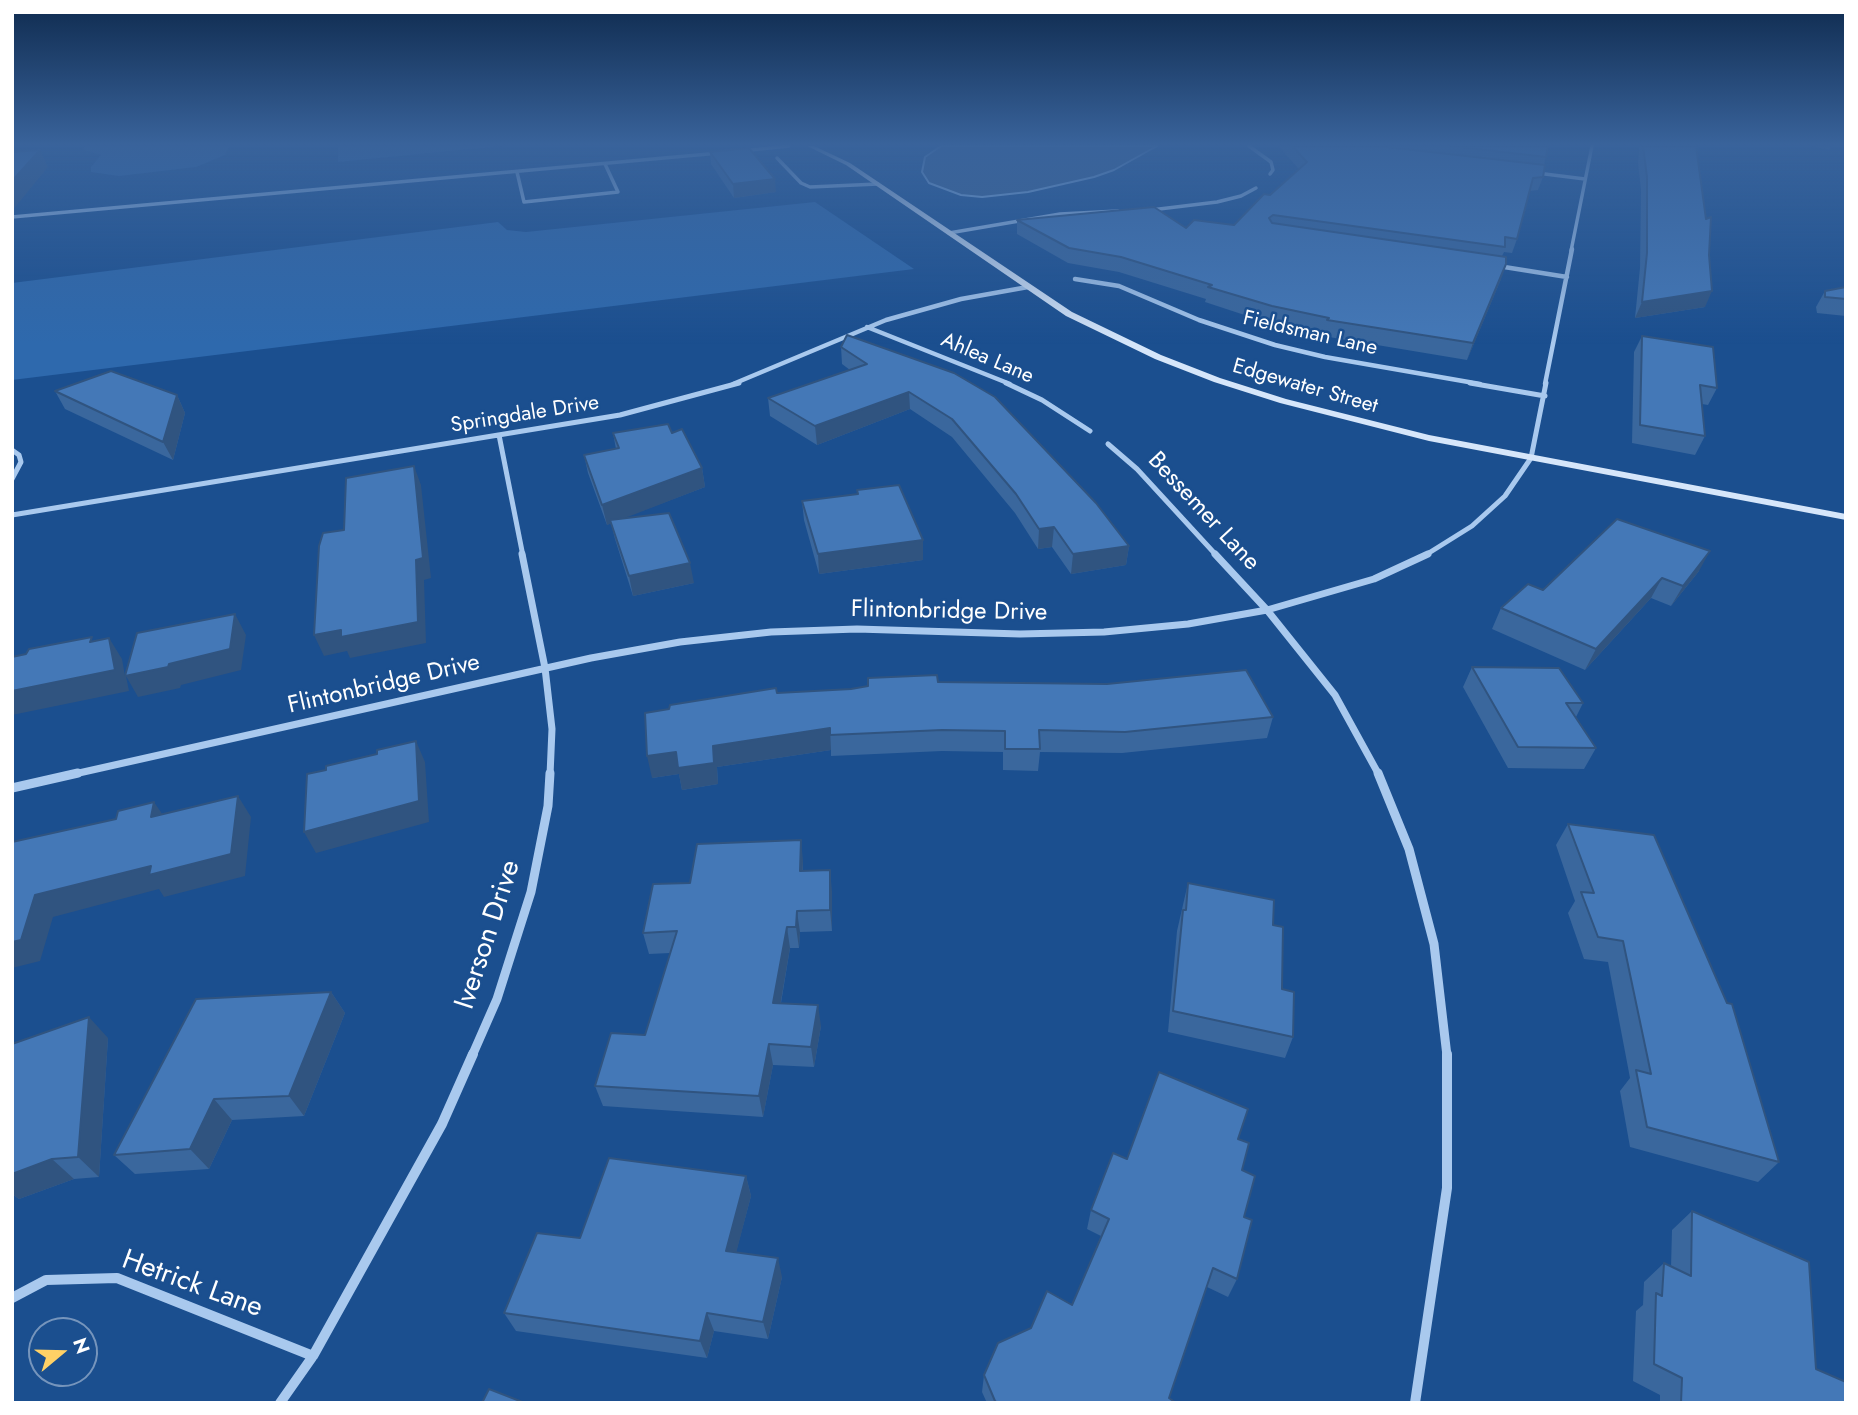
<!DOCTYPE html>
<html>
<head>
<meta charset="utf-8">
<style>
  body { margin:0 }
  #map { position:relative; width:1858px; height:1415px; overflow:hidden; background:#1b4f8f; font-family:Jost,sans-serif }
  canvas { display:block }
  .frame { position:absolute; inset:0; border:14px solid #fff; pointer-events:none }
  .north { position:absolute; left:28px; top:1317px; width:70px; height:70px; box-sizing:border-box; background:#1b4f8f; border:2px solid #7695bc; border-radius:50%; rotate:71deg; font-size:19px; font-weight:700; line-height:28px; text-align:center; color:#fff }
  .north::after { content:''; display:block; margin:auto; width:24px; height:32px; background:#ffd166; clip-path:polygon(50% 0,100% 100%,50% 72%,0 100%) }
</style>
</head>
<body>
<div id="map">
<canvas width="1858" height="1415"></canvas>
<div class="frame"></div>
<div class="north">N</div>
</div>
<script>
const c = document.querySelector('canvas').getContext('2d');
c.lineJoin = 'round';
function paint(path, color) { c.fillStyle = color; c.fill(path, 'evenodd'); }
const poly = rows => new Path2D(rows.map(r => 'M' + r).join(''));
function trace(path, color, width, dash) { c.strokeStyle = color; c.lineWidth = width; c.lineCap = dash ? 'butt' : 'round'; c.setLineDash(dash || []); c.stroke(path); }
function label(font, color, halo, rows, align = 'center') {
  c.font = font + ' Jost,sans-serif'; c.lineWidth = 5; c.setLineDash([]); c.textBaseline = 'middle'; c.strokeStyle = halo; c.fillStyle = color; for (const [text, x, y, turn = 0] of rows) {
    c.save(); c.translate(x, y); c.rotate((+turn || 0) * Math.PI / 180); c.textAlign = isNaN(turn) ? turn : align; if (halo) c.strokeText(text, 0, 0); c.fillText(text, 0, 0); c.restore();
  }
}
paint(poly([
  [85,146,229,146,225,155,196,167,119,176,91,172,91,167,101,155,83,150],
  [338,146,502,146,338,162],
  [815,202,914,269,12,380,12,283,498,222,507,230,526,232]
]), '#2e69ad');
const water = poly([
  [941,146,1157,146,1114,170,1094,177,1028,192,982,197,961,195,929,183,922,172,925,157,941,146]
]);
paint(water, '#3c6290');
trace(water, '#9cc4f0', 2);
trace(poly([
  [1249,146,1271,162,1273,170,1270,174],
  [741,151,789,146],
  [777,158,801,183,810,187,878,184],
  [517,172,524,202,618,192,605,164],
  [1537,173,1585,179],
  [1151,210,1217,202,1241,196,1256,188],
  [12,217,719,153],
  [949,233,1060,214,1118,211],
  [1571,251,1592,146]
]), '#a9c9ee', 3.5);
trace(poly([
  [1498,266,1567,277],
  [1075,279,1119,286,1199,320,1275,345,1325,357,1480,384],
  [867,327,1010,384],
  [733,384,886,320,961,299,1028,287],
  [1545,384,1572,249]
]), '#a9c9ee', 4.5);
trace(poly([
  [1006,383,1042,400,1090,431],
  [1470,383,1545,396],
  [499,435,523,556],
  [1108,444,1137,469,1217,556],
  [12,450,19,455,21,462,12,479],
  [12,515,620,415,739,383],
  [1424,556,1472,526,1505,496,1531,458,1546,383]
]), '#a9c9ee', 5);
trace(poly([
  [522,554,545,668,552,729,550,775],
  [1215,554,1267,610,1335,695,1379,775],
  [70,775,591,658,680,642,771,632,857,629,1020,634,1104,632,1188,624,1267,610,1374,579,1428,554]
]), '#a9c9ee', 7);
trace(poly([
  [1378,773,1409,849,1434,944,1447,1056],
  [12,788,78,773],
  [472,1056,497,999,531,892,548,806,550,773]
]), '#a9c9ee', 9);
trace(poly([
  [12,1298,46,1280,117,1278,313,1356],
  [280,1403,313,1356,442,1124,473,1054],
  [1415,1403,1447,1188,1447,1054]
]), '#a9c9ee', 10);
paint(poly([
  [807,146,814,146,850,163,1072,312,1161,355,1220,378,1286,399,1429,435,1846,514,1846,520,1429,441,1280,403,1214,382,1155,359,1066,316,846,165,807,146]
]), '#d6e6fa');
paint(poly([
  [1278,146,1548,146,1544,165,1543,177,1538,190,1529,191,1517,239,1512,253,1504,252,1502,256,1501,279,1467,360,1323,336,1324,334,1269,323,1205,302,1206,299,1119,272,1068,263,1017,234,1017,220,1186,228,1234,225,1299,169],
  [1639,146,1696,146,1705,307,1635,318,1640,268,1641,190,1638,163],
  [1812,146,1831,146,1829,150],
  [710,152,776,192,734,198,711,164],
  [1846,287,1846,316,1817,313,1816,307,1825,291],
  [847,335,1129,546,1126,565,1071,574,1052,547,1038,549,1015,513,952,437,910,409,817,445,770,416,768,398,850,370,842,364,841,347],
  [1642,336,1717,388,1708,405,1702,404,1705,436,1695,455,1632,443,1634,352],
  [55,391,177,395,185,413,173,460,65,409],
  [613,433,672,433,702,468,705,487,623,518,694,583,633,596,615,539,611,523,607,525,588,473,584,455,616,449],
  [857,490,923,560,819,574,804,520,802,501,857,494],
  [1699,571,1671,606,1651,598,1585,670,1492,629,1501,608,1543,590],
  [1472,667,1583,703,1576,717,1596,748,1584,769,1508,768,1463,687],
  [938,682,1107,684,1273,717,1267,738,1122,753,1040,752,1038,771,1003,770,1003,752,942,751,831,756,831,750,717,767,718,784,682,790,679,774,652,778,777,693,851,689],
  [1568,824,1779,1162,1758,1182,1630,1147,1620,1091,1630,1078,1608,962,1584,959,1568,913,1575,901,1556,845],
  [803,861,803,870,832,891,832,931,800,932,799,948,790,948,781,1003,821,1026,814,1067,773,1065,763,1117,603,1106,595,1086,645,1035,670,953,649,954,643,933,690,883],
  [1188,883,1273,925,1282,989,1293,1037,1285,1058,1168,1032,1177,931],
  [331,992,345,1013,304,1116,232,1120,209,1169,135,1174,114,1155],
  [108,1038,99,1177,74,1179,19,1199,12,1194,12,1044],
  [1238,1139,1242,1170,1244,1217,1237,1279,1228,1297,1207,1287,1169,1398,1176,1403,987,1403,982,1392,984,1375,1031,1328,1072,1305,1101,1236,1087,1229,1091,1210,1127,1159],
  [746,1176,751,1196,736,1252,782,1277,768,1339,714,1331,707,1358,516,1331,504,1313,580,1238],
  [1692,1211,1816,1369,1846,1403,1660,1403,1660,1395,1633,1381,1636,1311,1643,1305,1644,1282,1664,1263,1671,1267,1672,1230]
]), '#3a679d');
paint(poly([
  [40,150,48,167,12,211,12,181],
  [775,179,776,192,734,198,733,184],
  [1506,264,1501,279,1467,360,1473,343],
  [1712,291,1705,307,1635,318,1642,302],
  [909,392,910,409,817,445,815,426],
  [177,395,185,413,173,460,163,442],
  [414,466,421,485,431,578,424,580,426,643,350,658,347,651,324,656,314,635],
  [702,468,705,487,607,525,602,505],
  [1054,527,1052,547,1038,549,1039,529],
  [923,540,923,560,819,574,818,554],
  [1129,546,1126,565,1071,574,1073,554],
  [1710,551,1699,571,1671,606,1683,586],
  [690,563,694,583,633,596,629,576],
  [1662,578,1651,598,1585,670,1596,649],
  [235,614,246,635,241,670,181,685,180,688,138,697,126,676,129,691,12,715,12,691,109,638,122,659,125,676,169,664],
  [830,728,831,750,717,767,718,784,682,790,679,774,652,778,647,756],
  [416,741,425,762,429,822,316,853,304,832],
  [238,796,251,817,245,876,164,897,159,889,53,917,40,961,12,968,12,942,35,895],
  [154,802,169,824,151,817],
  [801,840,803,861,802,892,800,871],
  [830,870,832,891,832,931,830,910],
  [797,911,800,932,799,948,796,927],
  [787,927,790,948,777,1024,773,1003],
  [331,992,345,1013,304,1116,289,1096],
  [818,1005,821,1026,814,1067,811,1047],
  [89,1017,108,1038,99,1177,78,1157],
  [769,1044,773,1065,763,1117,759,1096],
  [214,1099,232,1120,209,1169,190,1149],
  [52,1159,74,1179,19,1199,12,1194,12,1174],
  [746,1176,751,1196,732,1269,726,1251],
  [778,1258,782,1277,768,1339,763,1322],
  [707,1313,714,1331,707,1358,700,1341]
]), '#305480');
const building = poly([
  [1292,146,1378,146,1545,165,1543,177,1533,178,1517,239,1505,237,1505,247,1273,215,1269,218,1272,223,1506,257,1506,264,1473,343,1327,320,1329,318,1272,306,1208,287,1212,285,1121,257,1069,248,1017,220,1154,207,1186,228,1194,220,1234,225,1264,194,1270,195,1307,162,1292,146],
  [1451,146,1548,146,1546,157,1451,146],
  [1643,146,1696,146,1706,219,1711,217,1709,255,1712,291,1642,302,1647,253,1647,177,1643,146],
  [749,148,775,179,733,184,710,152,749,148],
  [40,150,12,181,12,152,40,150],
  [1846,287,1846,299,1825,297,1825,291,1846,287],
  [847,335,954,373,995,397,1096,503,1129,546,1073,554,1054,527,1039,529,1016,494,952,419,909,392,815,426,768,398,867,364,841,347,847,335],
  [1642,336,1713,347,1717,388,1700,385,1705,436,1640,425,1642,336],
  [111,371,177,395,163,442,55,391,111,371],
  [668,424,672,433,682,429,702,468,602,505,584,455,619,448,613,433,668,424],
  [414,466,423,558,416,560,418,622,341,637,341,630,314,635,319,546,323,533,344,530,346,478,414,466],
  [899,485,923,540,818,554,802,501,858,494,857,490,899,485],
  [669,513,690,563,629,576,610,520,669,513],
  [1617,519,1710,551,1683,586,1662,578,1596,649,1501,608,1528,584,1543,590,1617,519],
  [235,614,230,649,169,664,168,667,125,676,137,633,235,614],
  [92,637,90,642,109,638,115,670,12,691,12,657,26,654,29,649,92,637],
  [1472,667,1559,668,1583,703,1566,703,1596,748,1518,747,1472,667],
  [1246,670,1273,717,1125,732,1039,730,1040,749,1005,749,1005,731,942,730,830,735,830,728,713,746,714,763,678,768,676,752,647,756,645,713,669,709,670,705,776,688,777,693,851,689,868,686,868,678,937,675,938,682,1107,684,1246,670],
  [416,741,419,801,304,832,307,774,326,770,326,766,377,754,377,750,416,741],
  [238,796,231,854,149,875,151,866,35,895,21,940,12,942,12,842,116,819,118,811,154,802,151,817,238,796],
  [1568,824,1654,835,1727,1003,1732,1004,1779,1162,1647,1127,1636,1070,1651,1074,1623,941,1598,937,1581,892,1594,893,1568,824],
  [801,840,800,871,830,870,830,910,797,911,796,927,787,927,773,1003,818,1005,811,1047,769,1044,759,1096,595,1086,611,1033,645,1035,677,931,643,933,653,884,690,883,697,844,801,840],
  [1188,883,1274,900,1273,925,1283,927,1282,989,1294,992,1293,1037,1173,1011,1183,910,1186,910,1188,883],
  [331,992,289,1096,214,1099,190,1149,114,1155,196,999,331,992],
  [89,1017,78,1157,52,1159,12,1174,12,1044,89,1017],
  [1159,1072,1248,1109,1238,1139,1249,1143,1242,1170,1255,1176,1244,1217,1252,1220,1237,1279,1213,1268,1169,1398,1176,1403,998,1403,995,1401,984,1375,998,1343,1031,1328,1047,1291,1072,1305,1109,1219,1091,1210,1113,1153,1127,1159,1159,1072],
  [609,1158,746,1176,726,1251,778,1258,763,1322,707,1313,700,1341,504,1313,537,1233,580,1238,609,1158],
  [1692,1211,1809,1262,1816,1369,1846,1382,1846,1403,1681,1403,1682,1378,1654,1364,1656,1293,1662,1296,1664,1263,1691,1276,1692,1211],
  [489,1389,525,1403,482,1403,489,1389]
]);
paint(building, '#4478b7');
trace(building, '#305480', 2);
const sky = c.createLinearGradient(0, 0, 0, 344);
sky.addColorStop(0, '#0f2b4f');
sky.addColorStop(0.42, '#39639b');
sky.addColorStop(1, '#39639b00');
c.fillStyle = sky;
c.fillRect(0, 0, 1858, 344);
label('21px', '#fff', '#1b4f8f', [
  ["Fieldsman Lane",1310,334,13],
  ["Ahlea Lane",987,359,23],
  ["Edgewater Street",1305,387,16],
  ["Springdale Drive",525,415,-9]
]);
label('24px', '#fff', '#1b4f8f', [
  ["Bessemer Lane",1203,512,47],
  ["Flintonbridge Drive",949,612,1],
  ["Flintonbridge Drive",384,685,-13]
]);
label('28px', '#fff', '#1b4f8f', [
  ["Iverson Drive",489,935,-72],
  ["Hetrick Lane",192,1285,20]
]);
</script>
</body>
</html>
